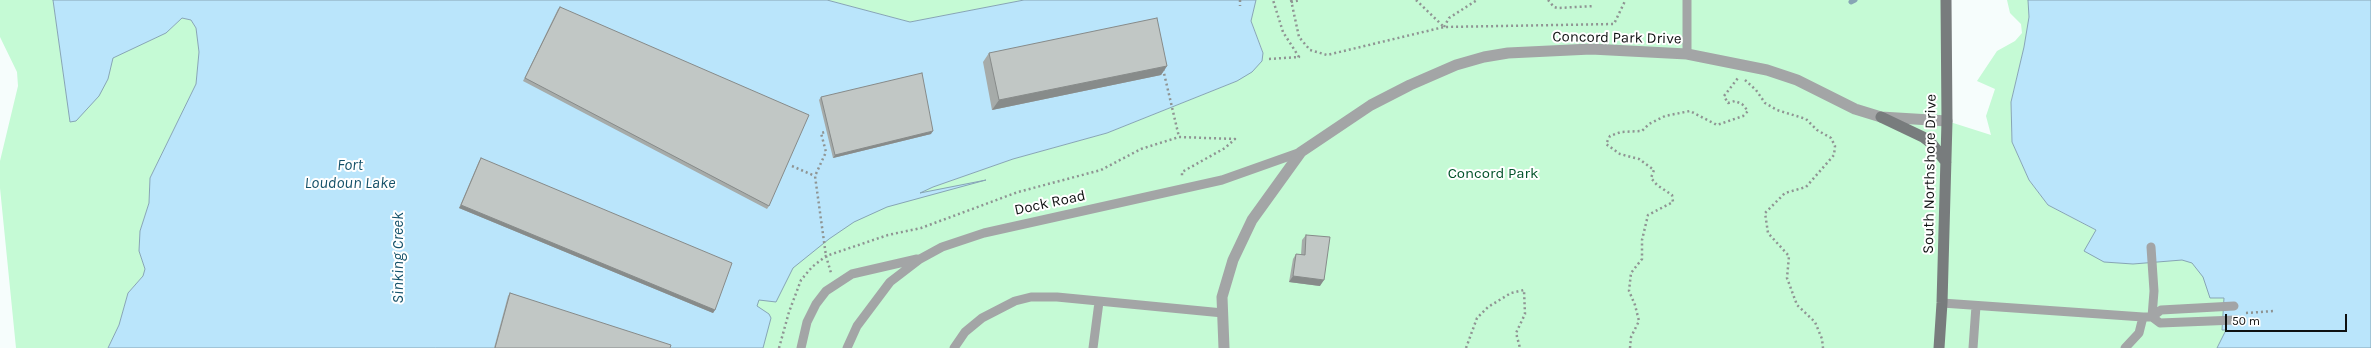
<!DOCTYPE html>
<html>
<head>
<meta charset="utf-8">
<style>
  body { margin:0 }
  #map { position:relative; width:2371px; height:348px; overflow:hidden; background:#f6fdfc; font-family:Karla,sans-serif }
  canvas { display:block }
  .scale { position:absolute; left:2225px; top:314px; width:122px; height:18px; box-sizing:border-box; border:2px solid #0f1111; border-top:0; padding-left:5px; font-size:12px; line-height:14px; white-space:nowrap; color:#0f1111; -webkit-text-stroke:3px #fff; paint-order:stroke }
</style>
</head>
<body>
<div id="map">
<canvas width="2371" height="348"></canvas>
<div class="scale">50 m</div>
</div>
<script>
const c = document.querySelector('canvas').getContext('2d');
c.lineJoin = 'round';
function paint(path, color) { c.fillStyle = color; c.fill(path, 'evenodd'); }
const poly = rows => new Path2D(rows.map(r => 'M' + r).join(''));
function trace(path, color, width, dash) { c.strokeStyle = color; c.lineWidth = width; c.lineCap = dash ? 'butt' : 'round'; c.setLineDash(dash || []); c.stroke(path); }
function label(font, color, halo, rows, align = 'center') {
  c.font = font + ' Karla,sans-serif'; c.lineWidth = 4; c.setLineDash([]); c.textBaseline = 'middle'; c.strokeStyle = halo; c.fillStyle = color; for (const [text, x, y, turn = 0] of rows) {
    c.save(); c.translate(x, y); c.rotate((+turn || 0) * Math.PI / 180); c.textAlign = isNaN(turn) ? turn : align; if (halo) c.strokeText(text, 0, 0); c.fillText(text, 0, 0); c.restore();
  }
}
paint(poly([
  [0,0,53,0,70,121,108,79,112,58,166,33,182,18,191,20,196,28,199,52,196,84,150,178,149,203,140,231,139,251,145,269,143,276,128,293,119,325,108,348,16,348,0,188,0,161,18,86,17,72,0,37],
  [827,0,1024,0,910,22],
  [1256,0,1947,0,1947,121,1991,135,1986,116,1995,89,1977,81,1997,51,2015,41,2022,33,2021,24,2010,13,2007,0,2028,0,2029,17,2024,47,2011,102,2012,142,2029,180,2048,205,2105,235,2219,264,2241,348,736,348,782,249,933,187,1013,159,1107,133,1237,81,1263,52,1251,21]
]), '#c5fad5');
const water = poly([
  [53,0,827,0,910,22,1024,0,1256,0,1251,21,1263,53,1262,61,1252,72,1237,81,1107,133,1013,159,933,187,920,193,986,180,887,207,854,222,829,239,793,268,776,302,759,300,757,306,769,314,771,318,763,348,108,348,119,325,128,293,143,276,145,269,139,251,140,231,149,203,150,178,196,84,199,52,196,28,191,20,182,18,166,33,113,58,108,79,99,96,76,121,70,122,53,0],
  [2028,0,2371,0,2371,348,2217,348,2226,330,2222,330,2224,298,2210,298,2203,277,2192,263,2182,260,2133,264,2104,262,2084,251,2096,230,2048,205,2029,180,2012,142,2011,102,2024,47,2029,17,2028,0]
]);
paint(water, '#bae5fb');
trace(water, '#87a5b5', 1);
trace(poly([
  [1851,2,1855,0]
]), '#87a5b5', 5);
trace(poly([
  [1240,0,1240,6],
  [1291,0,1299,37,1310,50,1327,55,1444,27,1614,24,1625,1],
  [1416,0,1444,27],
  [1548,0,1554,7,1558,8,1594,6],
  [1291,2,1300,0],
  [1444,27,1449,18,1477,0],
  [1269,59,1299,57,1283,32,1273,0],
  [1163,69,1179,137],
  [1745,80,1756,90,1765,103,1777,110,1806,119,1817,130,1831,138,1835,146,1834,155,1806,187,1785,193,1765,213,1768,233,1789,256,1787,278,1797,305,1815,322,1822,339,1823,348],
  [829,131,821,133,826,152,815,176,826,256,831,273],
  [792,166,815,176],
  [2246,313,2274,311],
  [779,348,789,312,801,280,812,267,826,256,888,235,921,228,1018,192,1101,170,1141,149,1179,137,1235,139,1225,148,1182,172,1182,177],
  [1466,348,1477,318,1488,307,1511,293,1524,290,1525,314,1516,333,1520,348],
  [1630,348,1631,337,1639,321,1635,305,1629,291,1631,273,1642,259,1642,240,1648,215,1673,202,1672,195,1657,185,1651,178,1654,170,1639,159,1620,154,1606,144,1610,136,1621,132,1642,131,1649,124,1665,116,1690,111,1717,125,1743,116,1748,111,1742,104,1735,101,1728,103,1724,96,1738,78]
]), '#8f9493', 2.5, [2, 3]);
trace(poly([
  [1687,0,1687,54],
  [2151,247,2154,291,2152,317],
  [1942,303,2143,317,2139,333,2125,348],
  [2143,317,2152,317,2160,323,2236,320],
  [2152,317,2161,310,2234,306],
  [801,348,807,322,816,304,826,291,852,274,917,259],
  [847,348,857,326,890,282,920,259,942,247,984,233,1222,180,1301,152],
  [954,348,965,332,982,318,1015,301,1031,297,1057,297,1223,313],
  [1093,348,1099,302],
  [1973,348,1976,306]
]), '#a3a5a6', 9);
trace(poly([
  [1224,348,1222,297,1233,260,1252,220,1301,152,1371,105,1410,85,1456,65,1484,57,1508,53,1591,49,1687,54,1767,70,1797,80,1855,109,1881,117,1947,121]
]), '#a3a5a6', 11);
trace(poly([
  [1881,117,1923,137,1932,144,1946,162],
  [1939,348,1942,303,1947,121,1946,0]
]), '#787c7d', 11);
paint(poly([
  [560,7,769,206,767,209,523,81,558,9],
  [989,53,1167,66,1161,75,992,110,983,62],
  [821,97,931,134,833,158,819,100],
  [481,158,715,310,713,313,459,208,479,161],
  [1306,235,1320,286,1289,282,1293,259,1296,254,1301,255,1302,240],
  [510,293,670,348,494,348,508,296]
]), '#a6aba9');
paint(poly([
  [1167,66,1161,75,992,110,999,100],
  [933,131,931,134,833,158,835,155],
  [461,205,715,310,713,313,459,208],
  [1293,276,1324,280,1320,286,1289,282]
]), '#878b8a');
const building = poly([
  [560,7,809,115,769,206,525,78,560,7],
  [1157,18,1167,66,999,100,989,53,1157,18],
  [922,73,933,131,835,155,821,97,922,73],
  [481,158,732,263,715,310,461,205,481,158],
  [1306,235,1330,237,1324,280,1293,276,1296,254,1305,255,1306,235],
  [510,293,671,345,670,348,495,348,510,293]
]);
paint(building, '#c1c7c5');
trace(building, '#878b8a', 1);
label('15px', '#0f1111', '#fff', [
  ["Concord Park Drive",1617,38,1],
  ["South Northshore Drive",1930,174,-89],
  ["Dock Road",1050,203,-12]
]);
label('15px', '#015129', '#fff', [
  ["Concord Park",1493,174]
]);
label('italic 16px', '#145169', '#fff', [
  ["Fort",350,165],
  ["Loudoun Lake",350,183],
  ["Sinking Creek",398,258,-90]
]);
</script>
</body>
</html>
